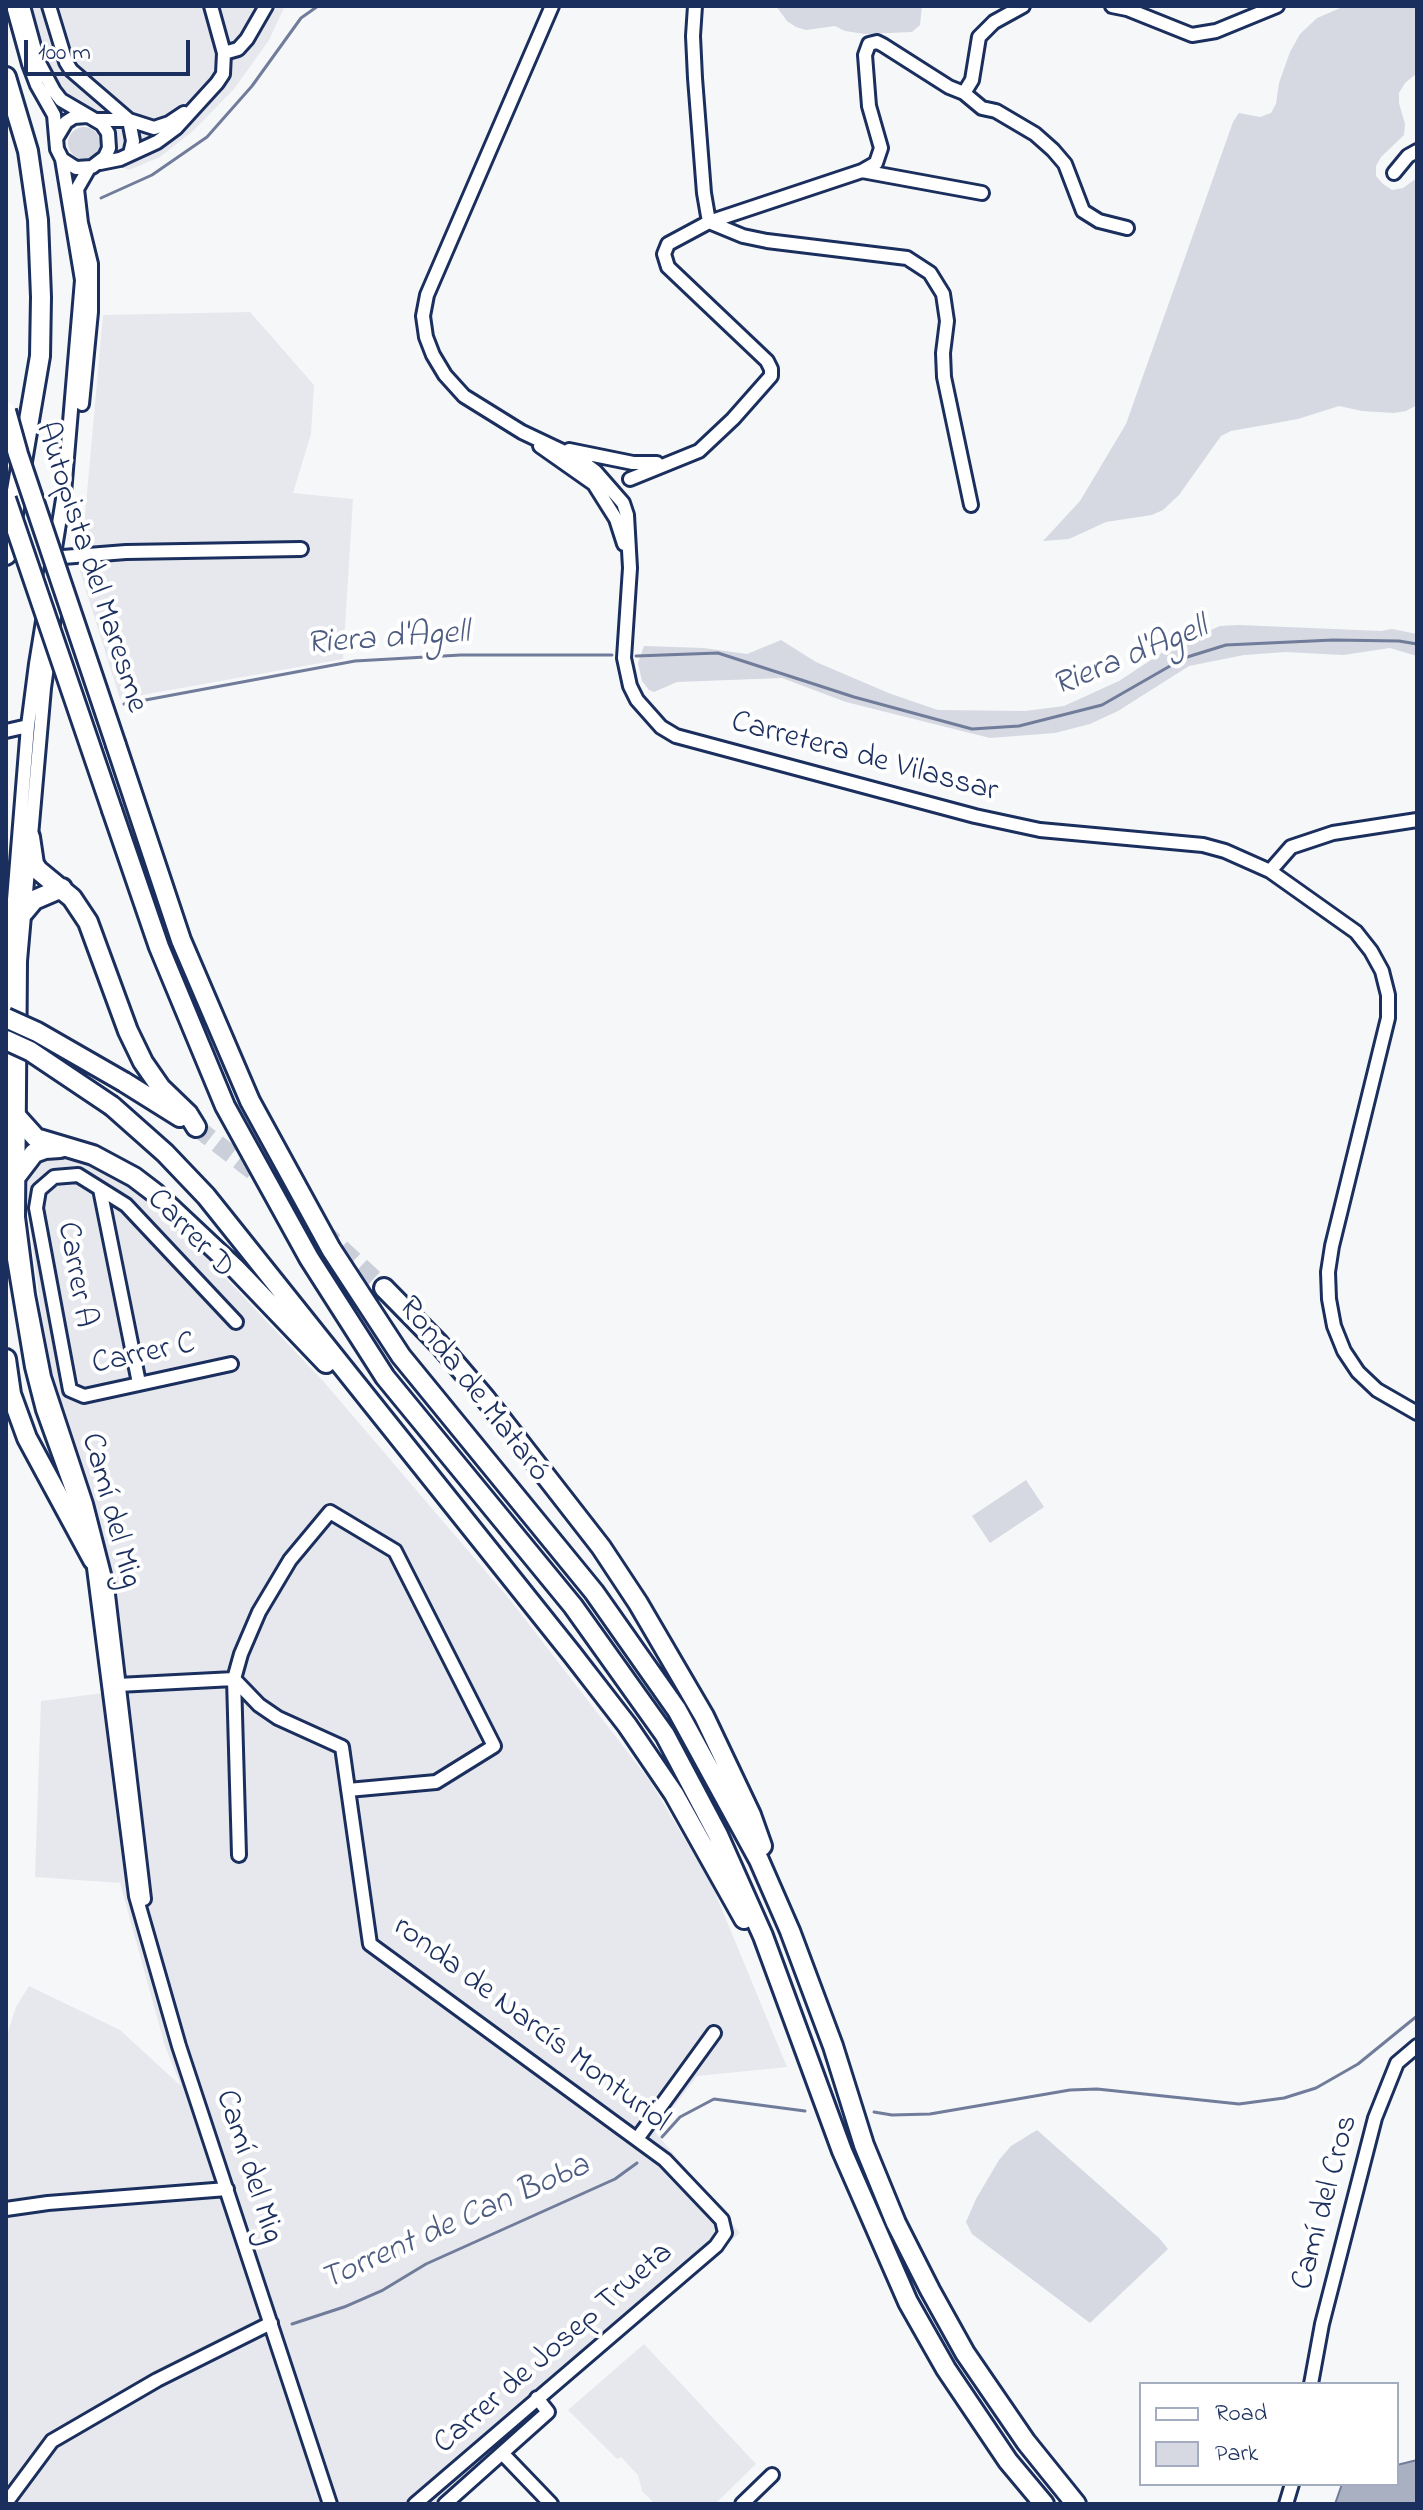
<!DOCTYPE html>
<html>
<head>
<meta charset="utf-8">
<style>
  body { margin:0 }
  #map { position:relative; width:1423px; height:2510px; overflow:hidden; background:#f6f7f9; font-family:"Indie Flower",sans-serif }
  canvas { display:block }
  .frame { position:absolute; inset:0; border:8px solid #1b2f5e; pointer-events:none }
  .legend { position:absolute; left:1139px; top:2382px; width:260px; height:104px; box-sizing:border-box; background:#fff; border:2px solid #a4acbf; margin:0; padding:10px 14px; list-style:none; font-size:24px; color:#1b2f5e }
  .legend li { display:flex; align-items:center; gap:16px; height:40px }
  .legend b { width:40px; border:2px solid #a4acbf }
  .scale { position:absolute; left:24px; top:40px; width:166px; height:36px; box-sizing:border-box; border:4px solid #1b2f5e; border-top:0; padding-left:10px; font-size:24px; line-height:28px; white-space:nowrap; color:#1b2f5e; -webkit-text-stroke:6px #fff; paint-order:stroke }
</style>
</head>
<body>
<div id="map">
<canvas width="1423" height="2510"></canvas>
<div class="frame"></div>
<ul class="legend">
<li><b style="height:10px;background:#fff"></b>Road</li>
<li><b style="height:22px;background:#d6d9e2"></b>Park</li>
</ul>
<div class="scale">100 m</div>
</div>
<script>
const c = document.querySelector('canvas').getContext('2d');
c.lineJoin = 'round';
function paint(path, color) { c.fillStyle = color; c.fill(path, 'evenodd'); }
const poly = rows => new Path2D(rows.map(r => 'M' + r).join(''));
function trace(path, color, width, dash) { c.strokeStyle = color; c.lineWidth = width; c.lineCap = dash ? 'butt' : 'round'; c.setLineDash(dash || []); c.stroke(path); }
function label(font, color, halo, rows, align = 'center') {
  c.font = font + ' "Indie Flower",sans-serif'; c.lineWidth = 8; c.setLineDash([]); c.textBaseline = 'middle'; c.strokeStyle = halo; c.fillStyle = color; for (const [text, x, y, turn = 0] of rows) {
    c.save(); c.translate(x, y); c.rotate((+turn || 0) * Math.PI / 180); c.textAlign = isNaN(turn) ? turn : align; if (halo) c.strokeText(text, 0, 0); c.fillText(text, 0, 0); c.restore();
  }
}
paint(poly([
  [28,6,285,6,269,40,234,89,193,131,160,157,129,170,115,165,112,128,94,110,72,100,58,88,45,62],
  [250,312,314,385,311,434,293,493,353,499,343,659,120,699,80,571,103,315],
  [47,1155,62,1155,97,1167,132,1187,162,1211,324,1382,511,1601,650,1781,711,1883,787,2067,697,2076,655,2132,740,2233,432,2504,6,2504,6,2038,16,2007,29,1986,120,2030,181,2086,165,2046,120,1883,35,1877,41,1701,103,1693,95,1612,41,1311,29,1221,26,1179,34,1164],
  [644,2344,756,2464,715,2504,655,2504,642,2491,638,2475,621,2457,617,2459,568,2410]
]), '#e6e8ee');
paint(poly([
  [776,6,922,6,920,25,912,32,865,34,845,31,835,26,806,30,796,27,787,21],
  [1345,6,1417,6,1417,73,1405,83,1399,93,1399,103,1405,124,1404,135,1381,157,1376,166,1376,176,1383,184,1392,190,1403,188,1417,178,1417,405,1406,411,1394,413,1362,411,1339,406,1298,419,1231,431,1221,436,1179,495,1163,510,1152,515,1106,522,1069,539,1043,541,1080,501,1126,424,1233,122,1239,113,1260,117,1271,113,1276,104,1279,83,1290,52,1300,34,1317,18],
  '68 143a16 16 0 1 1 32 0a16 16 0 1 1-32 0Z',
  [1239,625,1381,631,1392,629,1417,634,1417,656,1390,648,1343,655,1286,652,1244,655,1189,666,1118,711,1090,724,1055,733,990,738,846,702,782,678,677,682,654,692,649,690,642,681,638,663,644,646,704,648,747,654,781,640,816,662,891,694,938,710,1025,711,1064,706,1119,681,1163,652,1179,644,1220,626],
  [1026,1480,1044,1507,990,1543,972,1516],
  [1037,2130,1159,2238,1168,2249,1090,2323,972,2234,966,2222,976,2199,999,2160,1011,2146]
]), '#d6d9e2');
const water = poly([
  [1417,2460,1417,2504,1335,2504,1342,2484,1397,2484,1397,2465,1417,2460]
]);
paint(water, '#a9b0c1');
trace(water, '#707c99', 2);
trace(poly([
  [101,198,152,175,207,137,252,86,301,18,318,6],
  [636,656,718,653,854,697,972,729,1019,726,1102,705,1184,658,1226,645,1333,640,1399,641,1417,644],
  [124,704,355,661,461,655,612,655],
  [874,2112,892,2115,930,2114,1070,2090,1097,2089,1239,2104,1284,2098,1316,2088,1358,2064,1417,2016],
  [662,2137,680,2117,714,2099,805,2111],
  [292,2324,344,2307,383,2290,426,2264,615,2179,637,2163]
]), '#707c99', 3);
trace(poly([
  [196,1127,286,1197,384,1288]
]), '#cacfda', 18, [18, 9]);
const minor = poly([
  [13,6,29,64,37,85,54,115,57,149,62,159,76,168,92,167,105,157,109,148,108,133,102,124,61,100,54,91,38,61,23,6],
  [49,6,66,62,71,70,129,120],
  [552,6,427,295,423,316,426,337,433,355,445,375,464,396,522,432,579,459,595,471,623,503,627,515,630,568,624,658,630,686,637,700,661,727,676,736,975,816,1040,830,1203,845,1225,851,1270,871,1356,932,1371,951,1382,971,1388,995,1388,1018,1332,1246,1328,1272,1329,1299,1334,1326,1344,1351,1358,1372,1377,1390,1417,1413],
  [695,6,693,36,695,78,704,193,709,222,743,236,767,241,907,258,930,273,943,294,947,321,943,353,944,377,971,505],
  [1112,6,1127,9,1192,35,1216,31,1277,6],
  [224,53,238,49,247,39,266,6],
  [964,93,982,108,996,111,1035,134,1053,150,1065,164,1083,211,1099,221,1127,228],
  [97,120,129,120,154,128,169,123,184,113],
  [129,120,133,141,130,154],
  [57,137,66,122,74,117,87,116],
  [62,159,82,280,64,493,36,664,28,726,9,962,7,1145,13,1253,32,1367,43,1410,85,1526,93,1560,136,1896,179,2046,330,2504],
  [100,163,120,159,157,142,176,128,217,83,223,74,224,53,211,6],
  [862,171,982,193],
  [1394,173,1408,156,1417,151],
  [82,404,91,312,91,264,81,223,77,189,89,168],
  [540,446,594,484,616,519,624,544],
  [569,450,633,463,657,463],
  [630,479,699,451,733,419,771,376,771,369,767,361,668,267,664,254,668,244,709,222,862,171,876,163,881,148,869,106,865,55,869,44,877,42,883,45,949,87,964,93,972,80,979,37,994,22,1023,6],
  [63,557,126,552,301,549],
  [59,581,44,688,20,961,18,1217,28,1295,44,1377,86,1504,107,1586,144,1899],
  [6,731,28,726],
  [1270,871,1291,847,1333,833,1417,820],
  [100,1189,139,1383],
  [231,1364,84,1396,70,1390,36,1208,39,1190,54,1177,78,1175,126,1205,236,1322],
  [118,1685,234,1679,259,1705,278,1718,342,1747,370,1944,665,2160,722,2220,725,2233,716,2246,415,2504],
  [239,1855,234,1679,241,1654,259,1612,290,1560,330,1512,395,1551,494,1746,436,1782,348,1790],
  [637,2139,714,2033],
  [6,2209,48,2203,227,2189],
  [1311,2384,1322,2324,1375,2118,1397,2063,1417,2046],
  [502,2453,551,2504],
  [6,2503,52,2441,157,2380,271,2323],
  [445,2504,548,2412,537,2398],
  [742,2504,772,2475],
  [1286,2504,1292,2484]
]);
const highway = poly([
  [6,77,28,151,38,220,41,297,40,356,6,555],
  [116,745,181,940,250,1101,331,1249,401,1356,594,1592,677,1710,759,1860,790,1931,833,2046,864,2145,896,2223,930,2290,965,2353,1026,2442,1076,2504],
  [112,810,159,947,225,1106,309,1258,385,1377,573,1606,665,1735,718,1835,763,1936,842,2151,908,2302,946,2369,1008,2461,1044,2504],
  [30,837,34,864,38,870,72,898,88,922,128,1031,143,1062,161,1088,188,1114,196,1127],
  [24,912,34,900,62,888],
  [124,1082,180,1117],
  [112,1106,165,1153,206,1196,572,1654,627,1725,674,1794,744,1919],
  [18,1118,36,1138,93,1155,134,1177,155,1193,235,1268,326,1363],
  [18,1174,34,1153,45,1149,60,1148],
  [384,1288,439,1344,485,1398,601,1547,638,1603,704,1716,751,1815,762,1846],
  [6,1359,11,1394,27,1438,93,1560]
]);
trace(minor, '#1b2f5e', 18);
trace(highway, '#1b2f5e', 24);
trace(minor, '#fff', 12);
trace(highway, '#fff', 18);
const highwayBridge = poly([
  [6,411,18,454,116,745],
  [6,499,112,810],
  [6,1018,37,1032,124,1082],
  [6,1040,30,1051,112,1106]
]);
trace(highwayBridge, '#1b2f5e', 24, []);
trace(highwayBridge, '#fff', 18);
label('32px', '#1b2f5e', '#fff', [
  ["Autopista del Maresme",89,568,72],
  ["Carretera de Vilassar",864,759,15],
  ["Carrer D",189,1235,46],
  ["Carrer A",74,1275,80],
  ["Carrer C",144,1356,-12],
  ["Ronda de Mataró",472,1391,52],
  ["Camí del Mig",109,1511,75],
  ["ronda de Narcís Monturiol",530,2026,37],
  ["Camí del Mig",247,2167,72],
  ["Camí del Cros",1327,2203,-75],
  ["Carrer de Josep Trueta",555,2350,-41]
]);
label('italic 34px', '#4d5c81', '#fff', [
  ["Riera d'Agell",388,641,-4],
  ["Riera d'Agell",1131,659,-22],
  ["Torrent de Can Boba",456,2225,-24]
]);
</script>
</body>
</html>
